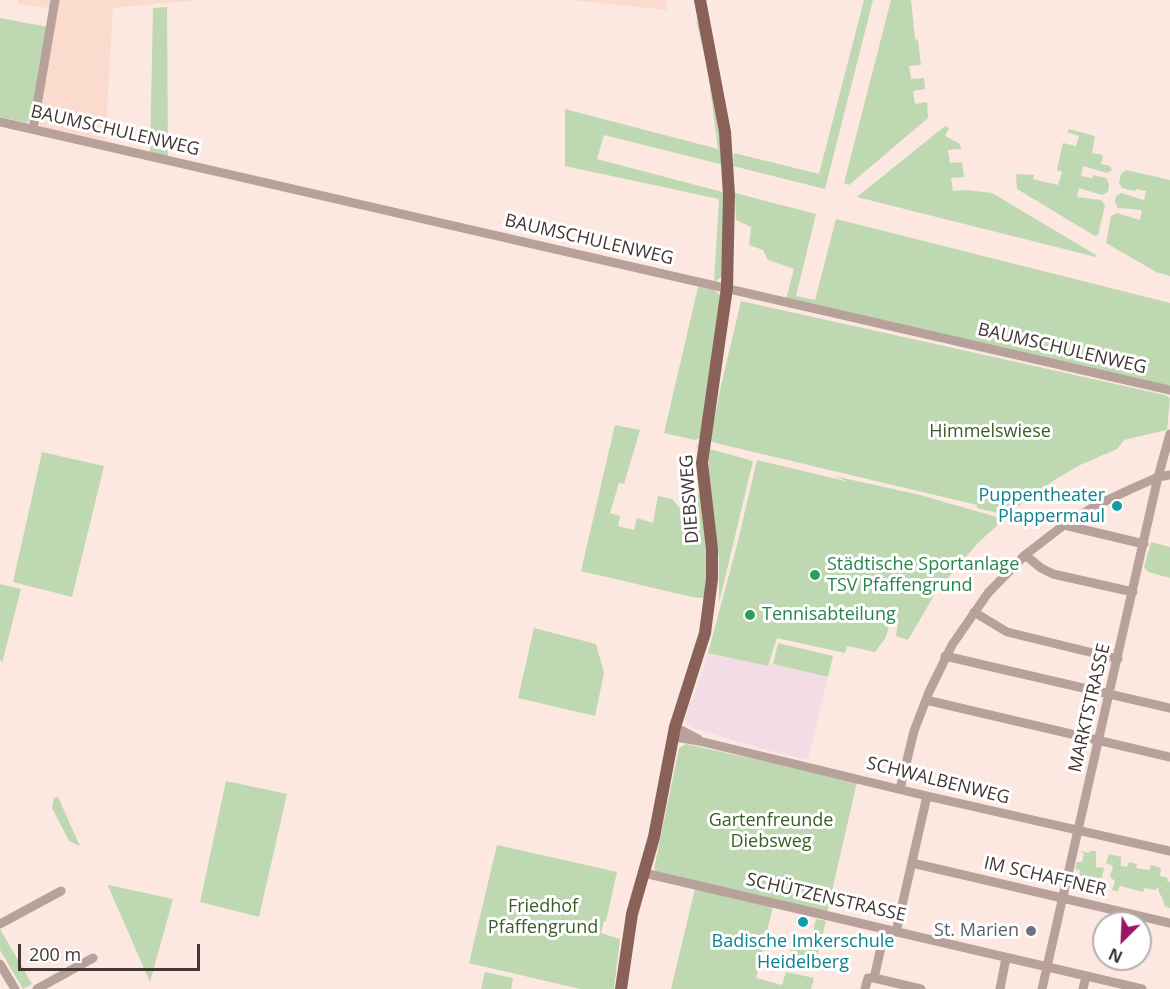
<!DOCTYPE html>
<html>
<head>
<meta charset="utf-8">
<style>
  body { margin:0 }
  #map { position:relative; width:1170px; height:989px; overflow:hidden; background:#fce8e1; font-family:"Open Sans",sans-serif }
  canvas { display:block }
  .north { position:absolute; left:1092px; top:911px; width:60px; height:60px; box-sizing:border-box; background:#fff; border:2px solid #b3afad; border-radius:50%; rotate:204deg; font-size:16px; font-weight:700; line-height:24px; text-align:center; color:#403633 }
  .north::after { content:''; display:block; margin:auto; width:21px; height:27px; background:#9d1464; clip-path:polygon(50% 0,100% 100%,50% 72%,0 100%) }
  .scale { position:absolute; left:18px; top:944px; width:182px; height:27px; box-sizing:border-box; border:3px solid #403633; border-top:0; padding-left:8px; font-size:18px; line-height:21px; white-space:nowrap; color:#403633; -webkit-text-stroke:4px #fff; paint-order:stroke }
</style>
</head>
<body>
<div id="map">
<canvas width="1170" height="989"></canvas>
<div class="north">N</div>
<div class="scale">200 m</div>
</div>
<script>
const c = document.querySelector('canvas').getContext('2d');
c.lineJoin = 'round';
function paint(path, color) { c.fillStyle = color; c.fill(path, 'evenodd'); }
const poly = rows => new Path2D(rows.map(r => 'M' + r).join(''));
function trace(path, color, width, dash) { c.strokeStyle = color; c.lineWidth = width; c.lineCap = dash ? 'butt' : 'round'; c.setLineDash(dash || []); c.stroke(path); }
function label(font, color, halo, rows, align = 'center') {
  c.font = font + ' "Open Sans",sans-serif'; c.lineWidth = 6; c.setLineDash([]); c.textBaseline = 'middle'; c.strokeStyle = halo; c.fillStyle = color; for (const [text, x, y, turn = 0] of rows) {
    c.save(); c.translate(x, y); c.rotate((+turn || 0) * Math.PI / 180); c.textAlign = isNaN(turn) ? turn : align; if (halo) c.strokeText(text, 0, 0); c.fillText(text, 0, 0); c.restore();
  }
}
paint(poly([
  [18,0,199,0,113,8,105,144,41,128,38,119,56,9,18,4],
  [571,0,666,0,667,10,639,7]
]), '#fcdbcf');
paint(poly([
  [708,653,768,666,773,664,828,677,808,760,766,750,695,729,687,725,685,719,690,701,692,702]
]), '#f4dce6');
paint(poly([
  [864,0,873,0,825,189,733,166,734,153,819,174],
  [891,0,911,0,915,39,918,40,921,65,909,66,911,79,924,78,925,89,913,91,915,104,927,102,928,118,849,185,844,183],
  [167,7,168,158,150,153,153,8],
  [0,18,48,27,32,117,27,123,0,117],
  [696,20,702,28,724,165,604,135,597,159,726,193,722,277,714,282,719,199,565,166,565,109,718,149,707,65],
  [945,126,949,128,945,136,960,144,961,149,948,150,950,163,962,162,964,177,951,178,953,191,965,190,992,193,1096,255,1096,257,857,197],
  [1069,129,1095,136,1092,153,1103,155,1101,164,1110,166,1112,170,1107,173,1083,166,1081,176,1092,178,1093,175,1106,178,1109,184,1108,192,1102,195,1079,188,1077,197,1101,200,1105,205,1098,235,1095,236,1017,189,1016,174,1034,175,1033,179,1058,185,1062,172,1057,170,1063,143,1076,146,1079,136,1067,132],
  [1126,170,1170,180,1170,276,1156,272,1106,243,1111,216,1117,213,1140,220,1142,210,1118,208,1115,202,1116,196,1121,193,1144,200,1146,191,1136,189,1135,191,1122,188,1119,183,1121,174],
  [735,193,816,214,796,296,815,300,836,219,1170,303,1170,385,1162,385,786,299,794,269,768,260,763,250,749,245,751,227,736,220],
  [698,287,714,290,722,296,702,437,695,440,664,433],
  [741,301,1165,395,1170,398,1167,430,1124,440,1117,449,1080,465,1056,479,1006,515,977,508,977,505,720,444,710,441,720,390],
  [615,425,640,430,624,484,619,483,610,513,620,516,618,526,634,530,637,518,653,523,658,496,672,499,679,507,693,515,694,502,699,493,697,472,698,449,695,444,698,446,709,555,705,598,692,597,581,571],
  [710,449,753,461,719,603,719,559,708,471],
  [42,452,104,466,72,597,13,582],
  [757,460,849,482,834,476,920,495,1004,519,978,543,936,592,908,640,896,636,898,622,894,622,895,603,886,637,875,652,847,646,845,653,777,638,768,666,708,653,736,549],
  [1151,542,1170,547,1170,578,1148,572,1144,567],
  [0,584,21,589,2,663,0,659],
  [534,628,596,644,604,673,595,716,518,698],
  [778,643,833,656,828,677,773,664],
  [686,744,857,782,827,913,658,874,654,869,679,748],
  [226,781,287,794,259,917,200,902],
  [58,797,80,846,69,841,52,808,54,798],
  [497,845,617,872,606,921,604,921,601,933,620,939,614,989,580,989,469,963],
  [1080,851,1089,853,1090,851,1096,851,1096,867,1104,868,1102,878,1092,878,1089,880,1079,875,1080,870,1075,869,1077,862,1082,862,1084,854],
  [1109,854,1121,857,1121,866,1127,867,1129,862,1137,864,1136,868,1149,870,1151,865,1161,868,1160,876,1168,878,1167,881,1170,882,1170,908,1164,906,1164,902,1159,892,1158,886,1156,890,1145,888,1143,892,1120,886,1118,891,1112,890,1115,881,1110,877,1113,866,1106,863],
  [109,885,173,899,150,982,108,886],
  [695,889,773,906,756,978,782,985,786,972,814,978,811,989,671,989],
  [816,919,826,921,815,965,789,958,794,936,811,940],
  [0,929,32,984,23,989,0,950],
  [485,972,513,978,511,989,481,989]
]), '#bed8b1');
trace(poly([
  [0,122,1170,390],
  [33,129,55,0],
  [1064,525,1144,544],
  [1025,555,1041,568,1053,574,1133,592],
  [974,612,1007,632,1118,659],
  [945,656,1170,708],
  [926,700,1170,757],
  [675,727,698,739],
  [675,737,699,741,927,796,1170,851],
  [900,789,914,731,929,692,952,645,988,593,1025,555,1064,525,1095,506,1131,489,1158,477,1170,475],
  [912,863,1170,923],
  [644,873,1142,989],
  [0,924,61,891],
  [896,932,927,796],
  [0,964,15,989],
  [874,978,921,989],
  [37,989,93,958],
  [865,989,868,978,874,978,885,930],
  [1000,989,1006,958],
  [1042,989,1158,477,1170,434],
  [1083,989,1086,976]
]), '#b8a19b', 9);
trace(poly([
  [621,989,632,914,654,837,675,727,705,633,712,579,712,549,702,463,727,288,729,195,725,132,700,0]
]), '#896158', 12);
for (const [x, y, r, color] of [
  [1117,506,6,"#0f9aa8"],
  [815,575,6,"#2e9e5b"],
  [750,615,6,"#2e9e5b"],
  [803,922,6,"#0f9aa8"],
  [1031,931,6,"#6b7280"]
]) { const dot = new Path2D(); dot.arc(x, y, r, 0, 2 * Math.PI); c.fillStyle = color; c.fill(dot); trace(dot, '#fff', 2); }
label('18px', '#403633', '#fff', [
  ["BAUMSCHULENWEG",115,131,13],
  ["BAUMSCHULENWEG",589,240,13],
  ["BAUMSCHULENWEG",1062,349,13],
  ["DIEBSWEG",690,499,-94],
  ["MARKTSTRASSE",1090,708,-77],
  ["SCHWALBENWEG",938,781,14],
  ["IM SCHAFFNER",1045,877,13],
  ["SCHÜTZENSTRASSE",826,898,13]
]);
label('18px', '#3a5d24', '#fff', [
  ["Himmelswiese",990,432],
  ["Gartenfreunde",771,821],
  ["Diebsweg",771,842],
  ["Friedhof",543,907],
  ["Pfaffengrund",543,928]
]);
label('18px', '#0d838f', '#fff', [
  ["Puppentheater",1105,496],
  ["Plappermaul",1105,517],
  ["Badische Imkerschule",803,942,"center"],
  ["Heidelberg",803,963,"center"]
], 'right');
label('18px', '#27864d', '#fff', [
  ["Städtische Sportanlage",827,565],
  ["TSV Pfaffengrund",827,586],
  ["Tennisabteilung",762,615]
], 'left');
label('18px', '#5b616d', '#fff', [
  ["St. Marien",1019,931]
], 'right');
</script>
</body>
</html>
